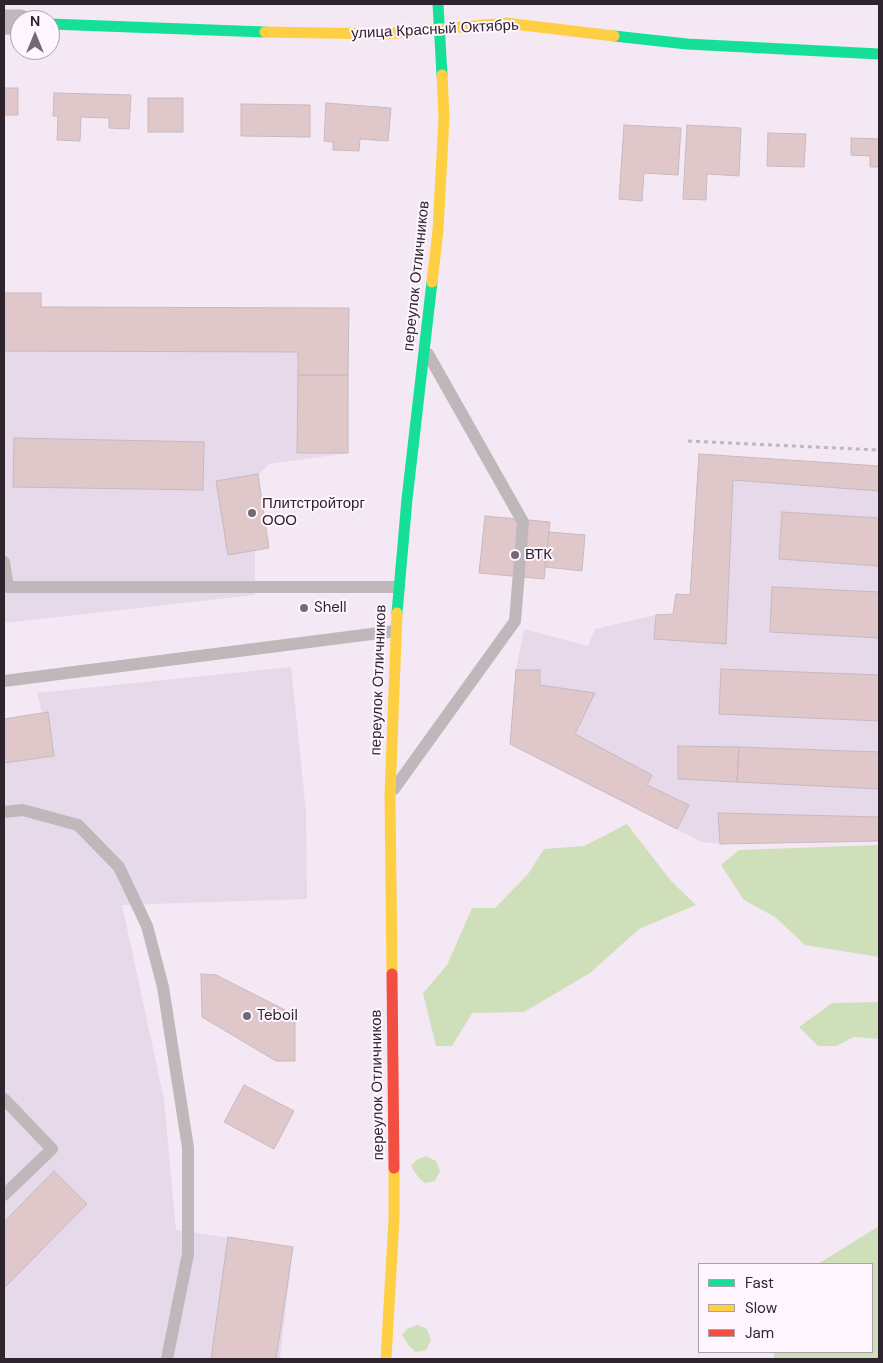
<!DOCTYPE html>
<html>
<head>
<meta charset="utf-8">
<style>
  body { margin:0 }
  #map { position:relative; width:883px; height:1363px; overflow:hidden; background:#f5e8f5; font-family:"DM Sans",sans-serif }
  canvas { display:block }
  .frame { position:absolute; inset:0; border:5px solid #2d242d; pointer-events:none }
  .legend { position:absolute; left:698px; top:1263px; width:175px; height:90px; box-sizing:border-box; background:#fef5ff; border:1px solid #aaa1ab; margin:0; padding:6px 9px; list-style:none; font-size:15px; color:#2d242d }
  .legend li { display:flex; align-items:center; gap:10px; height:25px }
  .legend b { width:25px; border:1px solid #aaa1ab }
  .north { position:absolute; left:10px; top:10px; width:50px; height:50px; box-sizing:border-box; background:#fef5ff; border:1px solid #aaa1ab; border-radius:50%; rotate:0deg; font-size:14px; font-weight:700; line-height:20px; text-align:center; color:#2d242d }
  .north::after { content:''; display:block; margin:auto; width:18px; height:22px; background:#736973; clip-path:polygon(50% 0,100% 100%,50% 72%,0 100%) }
</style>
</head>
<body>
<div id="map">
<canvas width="883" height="1363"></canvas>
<div class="frame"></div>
<ul class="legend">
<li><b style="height:6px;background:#16e098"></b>Fast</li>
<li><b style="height:6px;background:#ffcf43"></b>Slow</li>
<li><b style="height:6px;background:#f24e42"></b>Jam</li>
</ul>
<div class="north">N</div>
</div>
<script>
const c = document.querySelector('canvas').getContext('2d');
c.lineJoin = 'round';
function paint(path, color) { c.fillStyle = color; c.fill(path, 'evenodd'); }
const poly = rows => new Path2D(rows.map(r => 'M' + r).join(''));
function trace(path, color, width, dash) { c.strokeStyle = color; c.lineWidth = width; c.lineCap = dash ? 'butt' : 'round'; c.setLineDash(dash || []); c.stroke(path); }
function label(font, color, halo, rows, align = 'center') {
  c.font = font + ' "DM Sans",sans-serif'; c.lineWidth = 4; c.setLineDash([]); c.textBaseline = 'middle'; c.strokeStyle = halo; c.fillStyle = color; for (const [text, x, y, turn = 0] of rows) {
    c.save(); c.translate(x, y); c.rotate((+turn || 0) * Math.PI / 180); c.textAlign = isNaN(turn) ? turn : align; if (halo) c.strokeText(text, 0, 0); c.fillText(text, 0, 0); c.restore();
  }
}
paint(poly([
  [4,293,41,293,42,307,349,308,348,453,269,464,255,478,255,595,4,623],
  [699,454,879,466,879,841,720,844,702,842,510,744,516,670,524,629,588,646,595,629,656,615,673,614,676,594,690,595],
  [291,667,306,811,307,899,122,905,164,1099,176,1230,293,1247,280,1359,4,1359,4,763,54,756,37,693]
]), '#e6d9ea');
paint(poly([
  [627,824,671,881,696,905,639,929,590,973,524,1012,472,1013,452,1046,436,1046,423,993,447,965,472,908,495,908,528,874,544,849,584,846],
  [879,845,879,957,805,945,775,917,744,900,721,865,739,850],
  [879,1002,879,1039,854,1037,836,1046,818,1046,799,1027,832,1003],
  [426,1156,436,1161,440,1171,435,1181,425,1183,418,1177,411,1166,416,1160],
  [879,1226,879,1359,774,1359,774,1352,872,1352,872,1264,818,1264],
  [417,1325,427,1329,431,1340,426,1350,416,1352,409,1346,402,1335,407,1329]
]), '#cedfb9');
const building = poly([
  [4,88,18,88,18,115,4,115,4,88],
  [54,93,131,95,129,129,109,128,109,118,81,117,80,141,57,140,58,116,53,116,54,93],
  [148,98,183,98,183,132,148,132,148,98],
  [326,103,391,108,388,141,360,139,359,151,333,150,333,142,324,141,326,103],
  [241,104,310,105,310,137,241,136,241,104],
  [624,125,681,128,678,175,644,173,642,201,619,199,624,125],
  [687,125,741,128,739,176,707,174,706,200,683,199,687,125],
  [768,133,806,134,804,167,767,166,768,133],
  [851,138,879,139,879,167,870,167,870,156,851,155,851,138],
  [4,293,41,293,41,307,349,308,348,375,298,375,298,352,4,351,4,293],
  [298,375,348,375,348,453,297,453,298,375],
  [14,438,204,442,203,490,13,487,14,438],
  [699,454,879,466,879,491,733,480,726,644,654,639,656,615,673,614,676,594,690,595,699,454],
  [258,474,269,548,228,555,216,481,258,474],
  [782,512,879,518,879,566,779,559,782,512],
  [485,516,550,522,544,579,479,573,485,516],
  [549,532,585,535,582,571,545,567,549,532],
  [772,587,879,592,879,638,770,632,772,587],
  [721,669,879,675,879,721,719,714,721,669],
  [516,670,540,670,540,685,595,693,575,734,652,775,647,785,689,805,677,829,510,744,516,670],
  [48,712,54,756,4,763,4,719,48,712],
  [678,746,739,747,737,782,678,779,678,746],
  [739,747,879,752,879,789,737,782,739,747],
  [718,813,879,817,879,841,720,844,718,813],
  [201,974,216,975,295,1015,295,1061,276,1061,202,1017,201,974],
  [244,1085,294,1111,274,1149,224,1122,244,1085],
  [54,1171,87,1204,4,1288,4,1222,54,1171],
  [228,1237,293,1247,276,1359,211,1359,228,1237]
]);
paint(building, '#e0c7c9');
trace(building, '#c7babf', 1);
trace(poly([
  [688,441,879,450]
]), '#beb8bb', 3, [4, 4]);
trace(poly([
  [4,562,8,587,399,587],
  [4,681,395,631],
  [394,789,515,621,523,522,428,354],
  [4,812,23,810,78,825,119,867,147,926,163,987,188,1148,188,1254,167,1359],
  [4,1099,52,1149,4,1195]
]), '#bfb8ba', 12);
trace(poly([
  [4,22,20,22]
]), '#bfb8ba', 25);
trace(poly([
  [438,4,442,75],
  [50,24,265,32],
  [614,36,687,44,879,54],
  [397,613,407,499,432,282]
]), '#16e098', 11);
trace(poly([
  [265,32,385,34,506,23,614,36],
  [432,282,438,230,444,118,442,75],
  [392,974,390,795,397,613],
  [386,1359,394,1218,394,1168]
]), '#ffcf43', 11);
trace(poly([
  [392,974,394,1168]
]), '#f24e42', 11);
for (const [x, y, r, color] of [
  [252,513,5,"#736973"],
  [515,555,5,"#736973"],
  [304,608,5,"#736973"],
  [247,1016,5,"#736973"]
]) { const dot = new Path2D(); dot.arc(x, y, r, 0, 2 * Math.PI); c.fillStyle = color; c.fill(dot); trace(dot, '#fef5ff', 2); }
label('15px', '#2d242d', '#fef5ff', [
  ["улица Красный Октябрь",435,30,-3],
  ["переулок Отличников",417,276,-84],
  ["переулок Отличников",379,680,-88],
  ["переулок Отличников",378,1085,-91]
]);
label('15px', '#2d242d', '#fef5ff', [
  ["Плитстройторг",262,504],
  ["ООО",262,521],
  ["ВТК",525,555],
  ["Shell",314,608],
  ["Teboil",257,1016]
], 'left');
</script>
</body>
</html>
